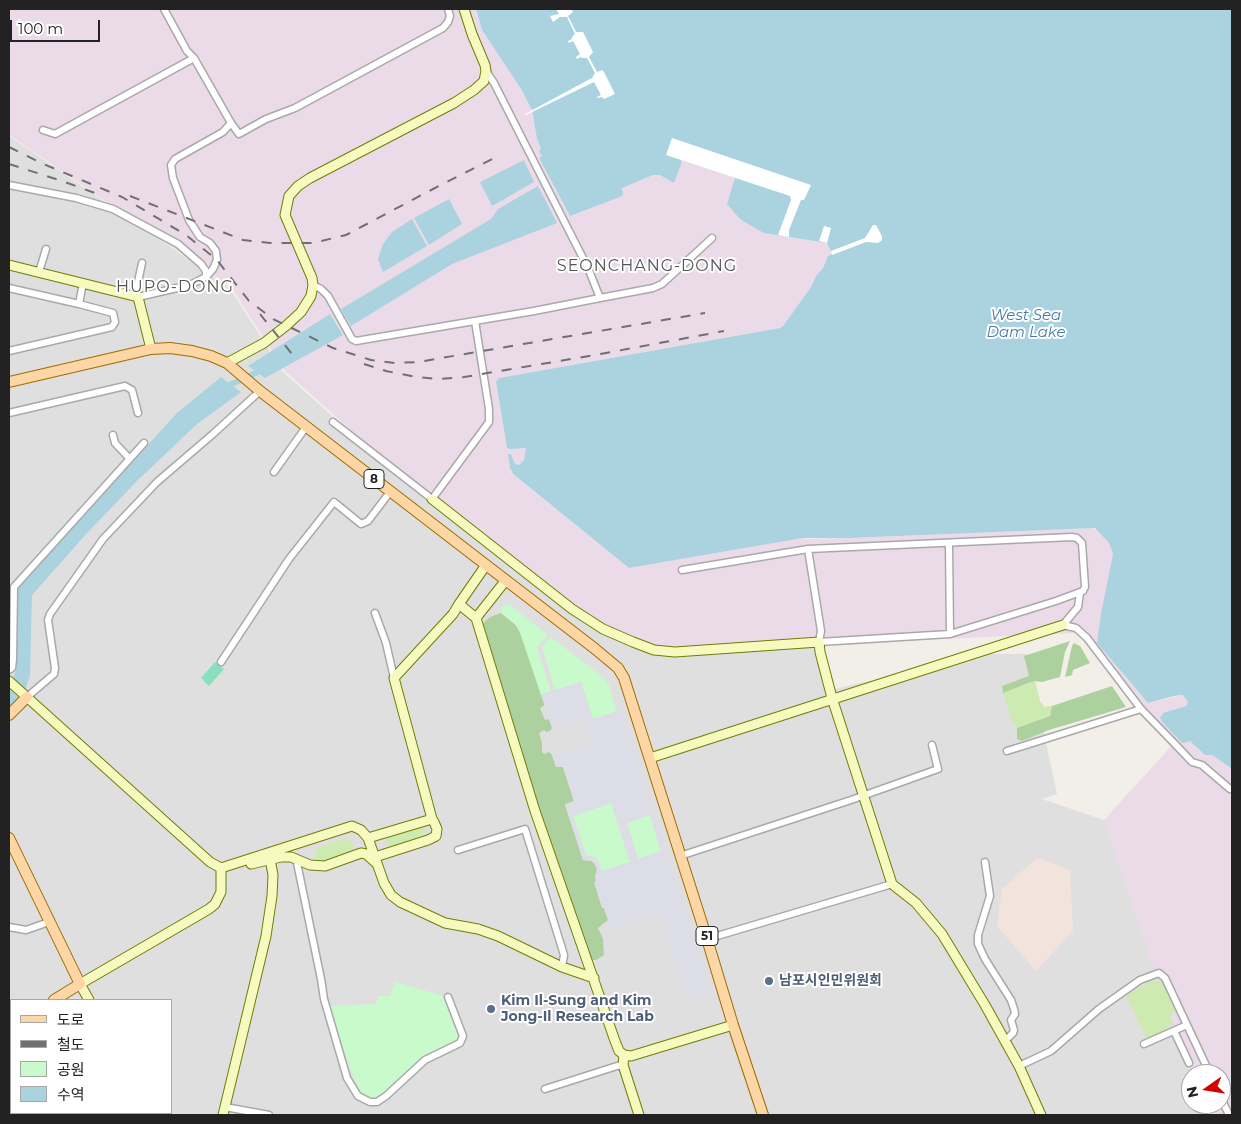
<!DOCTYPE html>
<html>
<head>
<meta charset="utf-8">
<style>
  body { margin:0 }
  #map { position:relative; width:1241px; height:1124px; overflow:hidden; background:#f2efe9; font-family:Montserrat,"Noto Sans KR",sans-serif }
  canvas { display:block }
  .frame { position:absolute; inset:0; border:10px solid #222; pointer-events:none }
  .legend { position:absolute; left:10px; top:999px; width:162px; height:115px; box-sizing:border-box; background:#fff; border:1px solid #a7a7a7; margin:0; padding:6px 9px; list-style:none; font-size:15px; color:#222 }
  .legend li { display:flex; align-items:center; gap:10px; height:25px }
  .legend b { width:25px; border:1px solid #a7a7a7 }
  .north { position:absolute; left:1181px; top:1064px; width:50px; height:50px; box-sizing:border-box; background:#fff; border:1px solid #a7a7a7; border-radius:50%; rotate:257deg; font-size:14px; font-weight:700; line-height:20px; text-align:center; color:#222 }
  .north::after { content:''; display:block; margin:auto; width:18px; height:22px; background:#d40000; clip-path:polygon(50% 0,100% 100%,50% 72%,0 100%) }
  .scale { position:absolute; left:10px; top:20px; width:90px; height:22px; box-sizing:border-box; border:2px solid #222; border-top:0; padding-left:6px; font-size:15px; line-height:18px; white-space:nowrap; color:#222; -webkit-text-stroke:4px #fff; paint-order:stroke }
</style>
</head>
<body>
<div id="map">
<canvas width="1241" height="1124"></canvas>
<div class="frame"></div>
<ul class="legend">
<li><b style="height:6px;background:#fcd6a4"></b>도로</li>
<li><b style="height:6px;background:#707070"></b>철도</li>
<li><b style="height:14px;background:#c8facc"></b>공원</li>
<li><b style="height:14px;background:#aad3df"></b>수역</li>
</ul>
<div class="north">N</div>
<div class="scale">100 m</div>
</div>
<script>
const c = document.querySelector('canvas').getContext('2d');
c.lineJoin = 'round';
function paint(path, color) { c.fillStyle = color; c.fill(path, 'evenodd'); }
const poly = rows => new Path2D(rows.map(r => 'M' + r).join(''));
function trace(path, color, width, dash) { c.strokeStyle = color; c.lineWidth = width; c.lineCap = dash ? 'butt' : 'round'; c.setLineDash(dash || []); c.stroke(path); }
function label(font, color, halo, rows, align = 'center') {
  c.font = font + ' Montserrat,"Noto Sans KR",sans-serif'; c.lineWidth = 4; c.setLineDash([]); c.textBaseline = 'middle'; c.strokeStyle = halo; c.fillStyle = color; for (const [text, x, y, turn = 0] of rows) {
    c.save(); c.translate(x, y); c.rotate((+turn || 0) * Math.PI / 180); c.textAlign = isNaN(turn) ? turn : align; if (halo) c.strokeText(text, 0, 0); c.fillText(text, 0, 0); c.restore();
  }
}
paint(poly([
  [9,136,229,287,283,372,433,506,601,634,655,653,822,646,835,689,982,654,1027,654,1057,794,1042,799,1104,820,1145,909,1191,1074,1191,1104,1221,1104,1232,1115,9,1115],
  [11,1000,171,1000,171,1113,11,1113]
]), '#e0dfdf');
paint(poly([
  [9,9,476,9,482,30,521,89,532,110,537,139,541,149,542,156,539,158,570,216,620,197,621,188,653,175,660,175,674,183,681,160,737,178,764,233,827,243,832,255,826,260,823,268,816,276,811,287,783,326,780,328,499,378,496,382,507,448,526,448,524,460,519,465,515,464,508,456,511,473,629,568,803,538,808,539,877,537,1090,528,1098,530,1109,543,1113,554,1101,613,1097,643,1148,703,1183,695,1188,702,1186,706,1163,713,1160,718,1163,723,1180,741,1190,741,1205,755,1212,755,1232,769,1232,1115,1204,1115,1200,1104,1221,1104,1221,1074,1191,1074,1191,1077,1104,820,1175,742,1077,633,655,652,605,633,435,506,284,370,231,287,9,135]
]), '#ebdbe8');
paint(poly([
  [1037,858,1070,870,1073,931,1036,971,997,926,1002,889]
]), '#f3e3dd');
paint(poly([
  [1035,681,1040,701,1045,707,1052,706,1050,716,1017,728,1012,721,1003,693],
  [421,826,426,831,421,837,393,846,389,846,386,844,388,836],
  [344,839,352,841,354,847,351,853,324,862,317,860,314,854,317,848],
  [1151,981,1160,981,1164,985,1177,1012,1170,1016,1173,1023,1168,1025,1171,1030,1148,1040,1126,996]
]), '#cdebb0');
paint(poly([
  [501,613,514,623,521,634,545,705,540,708,545,720,549,719,552,728,550,731,546,732,544,730,539,733,542,743,542,752,544,754,549,752,552,755,556,767,563,767,574,801,565,804,583,860,592,861,597,868,595,877,596,881,594,882,602,908,604,908,608,920,598,928,603,939,604,955,596,960,590,960,538,810,480,626,490,617],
  [1070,641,1065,652,1060,677,1042,682,1035,681,1028,683,1003,693,1002,686,1029,676,1024,656],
  [1074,643,1080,646,1090,663,1073,670,1072,675,1065,677,1072,646],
  [1112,686,1126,707,1049,730,1022,741,1017,739,1017,728,1050,716,1052,706]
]), '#add19e');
paint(poly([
  [505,605,511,606,548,635,537,647,551,691,541,695,518,627,501,613,502,607],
  [551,637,604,678,609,686,617,711,593,719,581,682,555,690,542,646],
  [611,803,630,862,602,871,598,860,586,856,573,816],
  [650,815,661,852,638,859,627,822],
  [395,982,443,996,459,1037,451,1044,426,1055,399,1079,387,1093,376,1099,370,1100,366,1098,360,1093,350,1068,329,1006,376,1004,379,996,390,996]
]), '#c8facc');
paint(poly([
  [215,662,224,669,209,686,201,678]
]), '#88e0be');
paint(poly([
  [581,682,593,719,621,710,712,993,689,1001,661,917,646,921,644,917,626,923,626,926,612,931,595,877,597,872,596,865,592,861,583,860,565,805,574,801,563,767,556,767,552,755,592,742,584,718,552,728,541,695],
  [611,803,630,862,602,871,598,860,592,856,586,855,573,816],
  [650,815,661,851,638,859,627,823]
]), '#dddde8');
paint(poly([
  [476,9,1232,9,1232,769,1212,755,1205,755,1190,741,1183,743,1180,741,1163,723,1160,718,1163,713,1186,706,1188,702,1183,695,1174,696,1148,703,1097,643,1101,613,1113,554,1109,543,1095,528,850,538,803,538,629,568,513,474,510,468,508,454,511,454,515,464,519,465,524,460,526,448,510,449,507,448,496,382,499,378,780,328,783,326,811,287,816,276,823,268,828,256,832,254,827,243,764,233,753,227,740,219,727,204,734,181,736,178,681,160,681,164,674,183,660,175,653,175,622,188,623,195,620,197,570,216,539,158,542,156,539,151,541,149,537,139,532,110,521,89,482,30],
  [524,160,534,182,492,206,480,182],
  [538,186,557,223,452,264,351,326,341,309,491,219,498,209],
  [449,199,462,224,429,245,414,218],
  [412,219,427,246,383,272,378,259,383,244,392,232],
  [330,314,343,335,265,378,248,366],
  [221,377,241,392,197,424,138,480,88,532,32,595,30,675,25,691,13,680,16,670,18,587,177,413],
  [9,689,19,698,9,710]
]), '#aad3df');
paint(poly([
  [556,9,571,9,573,12,568,16,576,32,583,32,593,52,589,57,597,72,602,70,604,72,615,94,604,99,602,97,597,98,597,97,601,95,594,82,526,115,525,114,592,78,595,73,587,58,582,58,581,57,577,59,576,57,580,54,573,41,569,43,568,41,572,39,572,37,575,34,567,17,560,17,553,22,550,16,559,14],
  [672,138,811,185,804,200,801,200,789,230,789,237,778,235,791,200,790,196,666,155],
  [873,225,876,225,882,236,882,240,878,243,866,242,832,255,831,251,865,238],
  [824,226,831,228,827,243,819,241]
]), '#fff');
trace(poly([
  [223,388,256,373]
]), '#aad3df', 6);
const street = poly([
  [486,71,494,83,563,219,588,268,600,298,653,288,662,284,712,238],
  [231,123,239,134,266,119,295,108,443,28,448,22,450,16,448,9],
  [43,130,55,134,194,58],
  [9,185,76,198,113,209,178,244,201,264,206,271,206,277],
  [39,272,46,249],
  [313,285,321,289,328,296,352,339,356,341,534,311,600,298],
  [9,288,79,304,113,313,115,322,112,327,9,351],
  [135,296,142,263],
  [138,297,190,285,206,277,213,269,217,260,216,251,210,243,200,237,189,220,173,178,171,165,175,159,223,132,231,123,194,58,187,51,164,9],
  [79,304,83,283],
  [9,413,125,386,132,390,138,413],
  [333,422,432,499,489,422,489,409,475,321],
  [113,435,115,443,129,458],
  [274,472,306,427],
  [949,544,950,634],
  [682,570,808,549,1072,537,1077,538,1082,543,1085,587,1083,591,1056,601,950,634,819,642,821,631,808,549],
  [1080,593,1078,607,1063,625,1076,628,1087,638,1141,709,1174,743,1192,762,1202,765,1230,789],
  [375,613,386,643,394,678],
  [221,662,289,559,334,502,361,524,368,521,390,492],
  [9,670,12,668,13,660,14,587,144,443],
  [27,697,54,674,55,668,48,620,50,614,103,539,157,482,213,434,260,391],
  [1007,751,1141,709],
  [458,850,525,829,564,955,562,967],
  [680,856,851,800,938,769,932,745],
  [296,858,321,979,324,999,347,1078,358,1096,370,1102,377,1102,386,1096,425,1060,460,1043,463,1036,448,997],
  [985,862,990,896,978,935,978,944,985,959,1011,1000,1014,1009,1015,1014,1011,1020,1014,1030,1013,1033,1005,1041],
  [9,927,26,930,49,922],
  [707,939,892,884],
  [1174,1031,1189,1063],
  [1144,1044,1187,1025],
  [1019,1066,1051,1051,1099,1009,1140,980,1159,973,1165,978,1210,1074],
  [545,1089,617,1066,623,1065],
  [1221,1098,1229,1115],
  [225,1107,269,1115],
  [48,1113,50,1115],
  [128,1113,130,1115],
  [33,1115,37,1113]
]);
const secondary = poly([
  [9,265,138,297,151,349],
  [227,363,264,343,287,325,301,312,311,296,313,285,312,278,285,215,289,196,298,186,310,178,454,103,474,90,484,81,486,71,485,65,472,34,464,9],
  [432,499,572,609,603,629,633,642,654,650,675,652,819,642,820,652,832,698,892,884,916,903,942,934,985,1005,1019,1066,1041,1115],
  [486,565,459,604,476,618,506,580],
  [476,618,535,811,615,1041,619,1051,624,1055,623,1065,639,1115],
  [9,681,210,862,221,868],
  [650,758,1063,625],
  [368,838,432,819],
  [375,857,428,840,436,836,437,829,434,822,432,819,394,678,453,614,459,604],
  [251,864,281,857,291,857,310,865,325,866,361,853,366,854,376,863],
  [89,1000,80,984,209,909,215,904,221,892,221,868,352,826,361,830,368,838,384,883,391,895,400,902,445,923,478,929,498,936,562,967,594,978],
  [624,1055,631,1056,733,1025],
  [153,1113,154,1115],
  [223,1115,266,936,272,896,273,875,269,853]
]);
const primary = poly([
  [9,382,151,349,170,348,192,351,211,356,227,363,260,391,594,648,618,668,624,678,707,939,733,1025,763,1115],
  [9,715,27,697],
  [9,838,80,984,54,1000],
  [9,1031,11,1029]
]);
trace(street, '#a9a9a9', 9);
trace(secondary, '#707d05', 11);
trace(primary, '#a06b00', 12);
trace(street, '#fff', 6);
trace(secondary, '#f7fabf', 9);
trace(primary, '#fcd6a4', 10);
trace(poly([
  [9,147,41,163,122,197,186,235,217,260,249,301,273,319,333,348,371,360,395,363,418,362,705,313],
  [9,164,62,181,103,196],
  [130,196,243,240,270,243,313,243,346,235,433,189,500,155],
  [260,314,296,359],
  [364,364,386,371,416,377,439,379,464,377,595,355,724,331]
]), '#707070', 2, [10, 10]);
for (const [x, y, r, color] of [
  [769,981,5,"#5c6f8a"],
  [491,1009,5,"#5c6f8a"]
]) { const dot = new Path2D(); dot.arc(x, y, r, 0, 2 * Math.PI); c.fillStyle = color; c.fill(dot); trace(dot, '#fff', 2); }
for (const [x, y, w] of [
  [374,479,20],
  [707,936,22]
]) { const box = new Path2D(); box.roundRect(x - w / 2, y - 9.5, w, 19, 4); c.fillStyle = '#fff'; c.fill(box); trace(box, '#222', 1); }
label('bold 12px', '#222', null, [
  ["8",374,479],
  ["51",707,936]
]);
label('bold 14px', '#4e5e75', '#fff', [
  ["남포시인민위원회",779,981],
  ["Kim Il-Sung and Kim",501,1001],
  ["Jong-Il Research Lab",501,1017]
], 'left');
label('italic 15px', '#4a7aab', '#fff', [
  ["West Sea",1026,316],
  ["Dam Lake",1026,333]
]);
c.letterSpacing = '1px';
label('16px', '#555', '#fff', [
  ["SEONCHANG-DONG",647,266],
  ["HUPO-DONG",175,287]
]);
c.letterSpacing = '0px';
</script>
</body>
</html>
